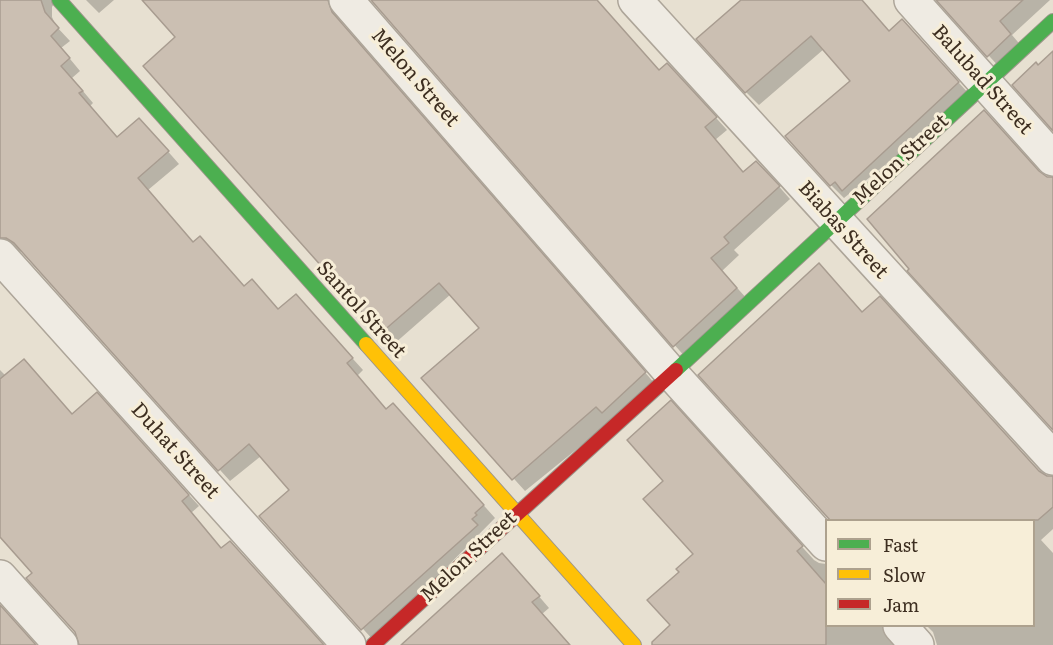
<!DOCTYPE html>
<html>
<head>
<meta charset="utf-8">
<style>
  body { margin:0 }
  #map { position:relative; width:1053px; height:645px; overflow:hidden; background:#e7e0d1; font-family:Literata,serif }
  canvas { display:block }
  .legend { position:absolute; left:825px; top:519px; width:210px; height:108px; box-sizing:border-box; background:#f7eed8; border:2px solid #ada18e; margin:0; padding:8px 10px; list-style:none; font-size:18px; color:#3d2e20 }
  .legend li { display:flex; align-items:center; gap:12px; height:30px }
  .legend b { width:30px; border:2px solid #ada18e }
</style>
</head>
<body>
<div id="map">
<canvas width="1053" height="645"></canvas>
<ul class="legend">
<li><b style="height:8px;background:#4caf50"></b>Fast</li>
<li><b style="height:8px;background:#ffc107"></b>Slow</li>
<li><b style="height:8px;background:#c62828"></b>Jam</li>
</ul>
</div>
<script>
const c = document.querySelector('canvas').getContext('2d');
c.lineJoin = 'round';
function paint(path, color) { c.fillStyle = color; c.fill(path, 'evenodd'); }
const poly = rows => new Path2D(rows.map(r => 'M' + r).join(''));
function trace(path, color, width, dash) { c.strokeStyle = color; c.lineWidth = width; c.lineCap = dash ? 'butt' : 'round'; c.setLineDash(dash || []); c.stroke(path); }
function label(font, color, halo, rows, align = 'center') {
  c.font = font + ' Literata,serif'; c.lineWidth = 6; c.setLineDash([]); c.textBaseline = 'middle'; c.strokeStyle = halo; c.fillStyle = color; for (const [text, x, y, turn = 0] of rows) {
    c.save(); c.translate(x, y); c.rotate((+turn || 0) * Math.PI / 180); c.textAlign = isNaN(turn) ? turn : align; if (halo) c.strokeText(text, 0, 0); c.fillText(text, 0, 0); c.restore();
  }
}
paint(poly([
  [0,0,56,0,52,7,52,17,56,26,70,41,61,48,80,71,72,78,93,103,90,106,118,138,150,131,179,164,148,190,194,243,245,288,279,310,307,308,363,370,357,376,387,410,404,416,495,518,374,641,261,516,291,491,261,456,230,481,24,253,13,249,0,236],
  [86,0,114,0,99,13],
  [144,0,343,0,339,16,343,26,656,385,525,491,423,378,481,328,451,294,394,344,145,66,177,38],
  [373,0,597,0,660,71,679,77,727,130,715,140,744,173,768,174,790,199,734,250,739,255,722,271,748,300,686,358],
  [743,0,862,0,890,32,902,21,971,96,844,198,831,185,852,81,824,49,759,105,746,92],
  [938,0,1050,0,1012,35,1023,48,1001,69],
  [831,277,863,313,1041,473,1046,477,1053,478,1053,529,1041,540,1053,553,1053,645,937,645,933,632,927,626,1034,626,1034,520,832,520,700,375],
  [24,361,73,415,108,405,199,506,191,513,222,549,323,645,81,645,76,632,34,573,0,535,0,370,6,376],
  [682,414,814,560,819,563,826,564,826,626,898,626,893,633,894,645,662,645,672,625,681,572,695,554,666,481],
  [513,566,549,608,542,614,569,645,403,645]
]), '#0003');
const building = poly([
  [0,0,41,0,45,12,59,28,51,36,70,58,61,66,83,91,79,93,117,137,139,118,169,151,138,178,193,242,200,236,244,286,252,279,278,309,296,294,353,358,347,363,386,409,393,403,484,505,475,513,477,515,472,519,478,525,361,630,259,516,289,490,249,444,218,471,14,243,6,238,0,238,0,0],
  [142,0,328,0,332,12,646,372,602,413,596,407,512,480,421,378,479,328,439,283,381,333,143,66,175,37,142,0],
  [371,0,597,0,659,70,667,63,717,117,705,127,743,172,756,161,780,186,724,237,729,243,711,258,737,288,673,347,371,0],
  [741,0,862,0,889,31,902,19,959,82,842,191,835,182,830,186,785,136,850,81,811,36,745,93,696,39,741,0],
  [936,0,1023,0,1000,21,1011,34,987,57,936,0],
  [1053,51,1053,131,1012,85,1036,62,1038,65,1053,51],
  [984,110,1039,171,1047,177,1053,177,1053,430,907,271,909,269,867,219,984,110],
  [819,263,862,312,880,296,1039,471,1047,476,1053,476,1053,507,1038,520,830,520,698,375,819,263],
  [24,359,72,414,97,392,189,495,182,501,221,548,230,541,324,645,79,645,75,632,26,578,32,573,0,537,0,379,24,359],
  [671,400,803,546,797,551,826,584,826,645,652,645,652,642,670,625,647,600,679,572,676,569,693,554,643,499,663,481,627,440,671,400],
  [502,553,540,596,532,602,570,645,401,645,502,553],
  [0,605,36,645,0,645,0,605]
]);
paint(building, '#cbbfb2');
trace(building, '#a89c90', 1.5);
const street = poly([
  [346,0,672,374,826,544],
  [635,0,1053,458],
  [911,0,1053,159],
  [0,256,349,645],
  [0,577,61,645],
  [900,626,917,645]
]);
const fast = poly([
  [59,0,366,344],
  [676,370,1053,21]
]);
const slow = poly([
  [366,344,634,645]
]);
const jam = poly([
  [373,645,676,370]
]);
trace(street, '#ada599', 36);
trace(fast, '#9c958a', 16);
trace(slow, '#9c958a', 16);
trace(jam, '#9c958a', 16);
trace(street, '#efebe3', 33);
trace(fast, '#4caf50', 14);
trace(slow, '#ffc107', 14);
trace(jam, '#c62828', 14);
label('20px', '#3d2e20', '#f7eed8', [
  ["Melon Street",415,78,49],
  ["Balubad Street",982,80,48],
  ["Melon Street",901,160,-43],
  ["Biabas Street",843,230,48],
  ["Santol Street",361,310,48],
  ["Duhat Street",175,451,48],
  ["Melon Street",469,557,-43]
]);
</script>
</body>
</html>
